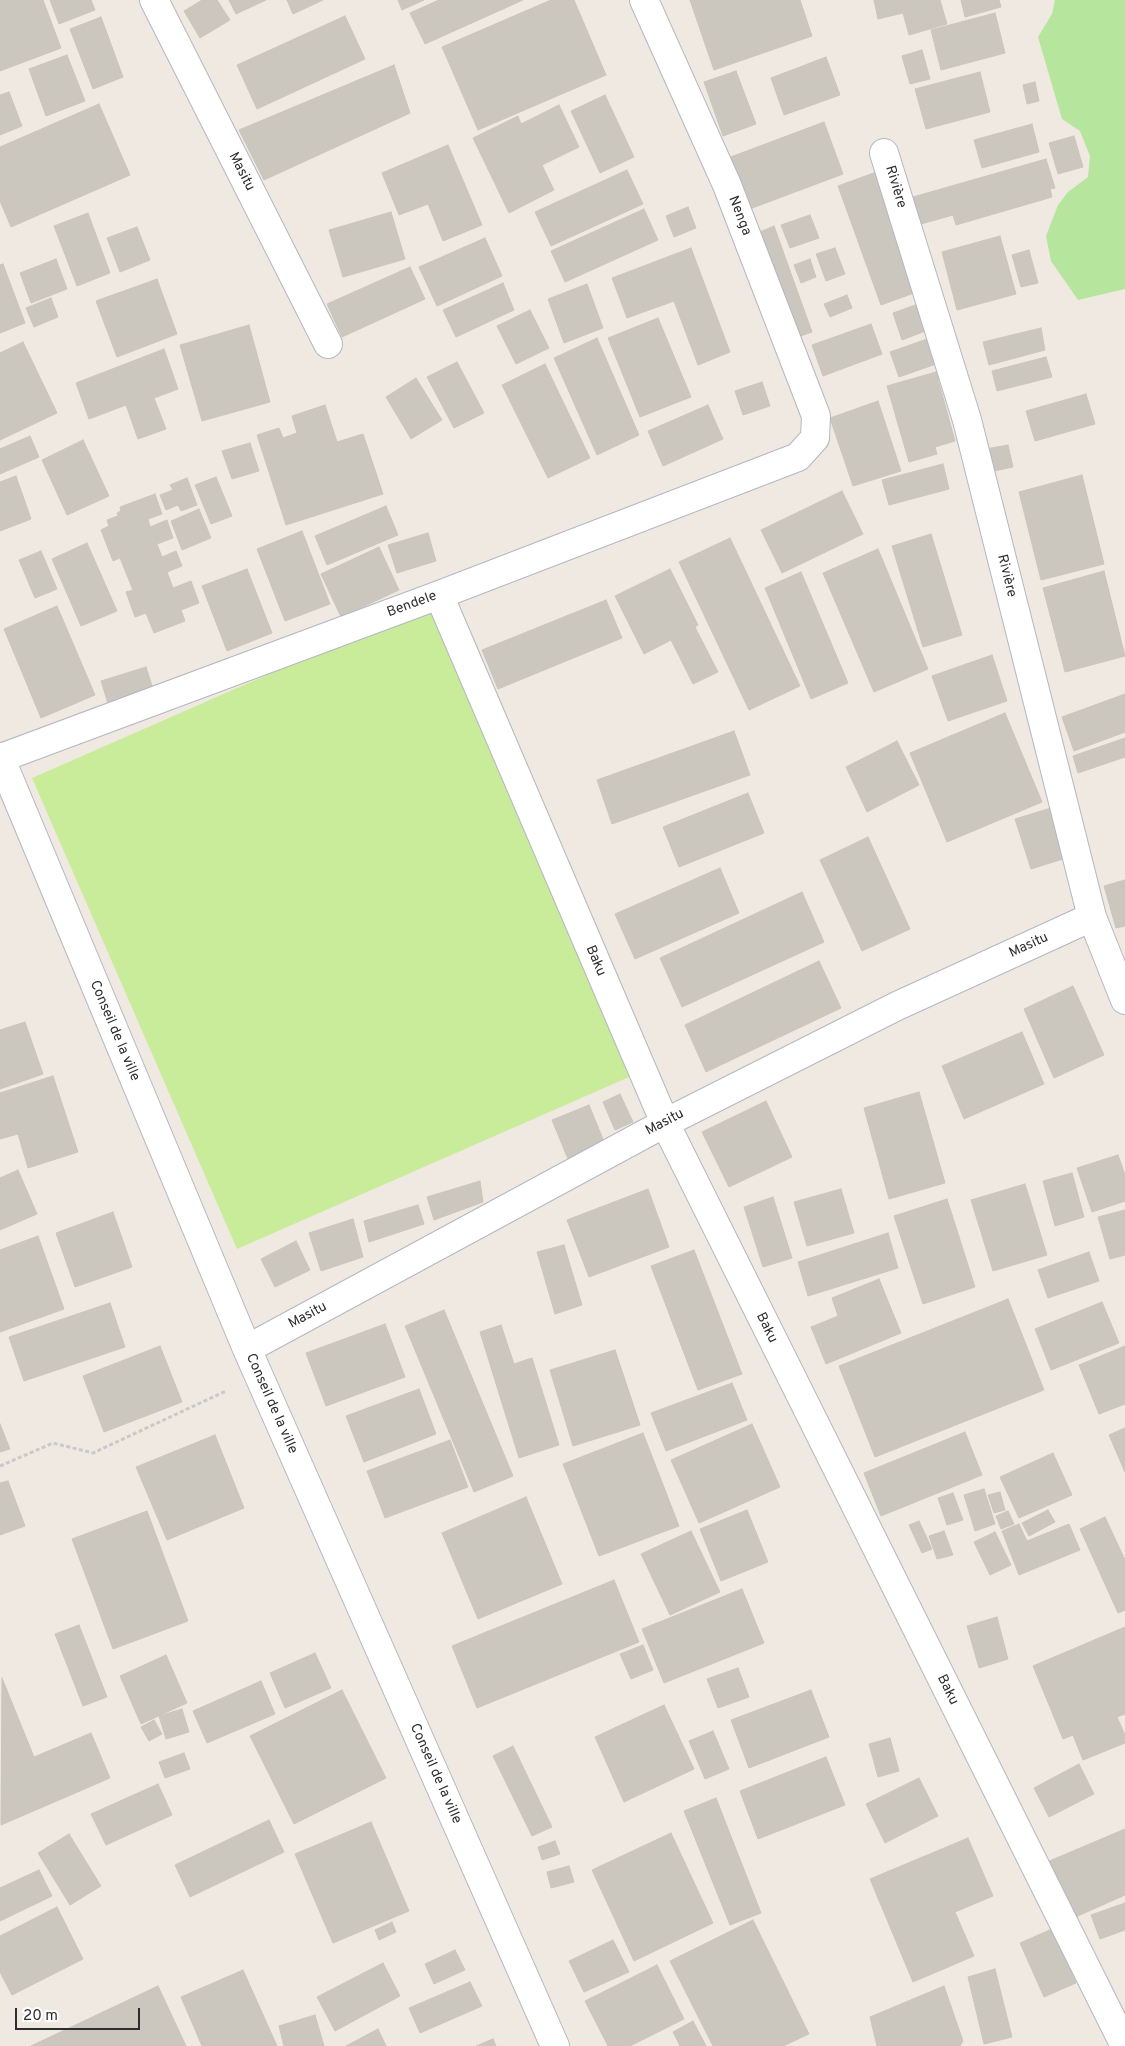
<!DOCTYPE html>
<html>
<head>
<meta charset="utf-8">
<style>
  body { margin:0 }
  #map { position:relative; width:1125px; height:2046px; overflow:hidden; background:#efe9e1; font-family:Overpass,sans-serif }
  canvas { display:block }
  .scale { position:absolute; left:15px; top:2008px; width:125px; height:22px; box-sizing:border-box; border:2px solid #2e2e2e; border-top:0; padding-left:6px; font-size:15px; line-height:18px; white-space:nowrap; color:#2e2e2e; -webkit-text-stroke:4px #fff; paint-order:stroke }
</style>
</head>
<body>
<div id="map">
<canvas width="1125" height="2046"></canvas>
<div class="scale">20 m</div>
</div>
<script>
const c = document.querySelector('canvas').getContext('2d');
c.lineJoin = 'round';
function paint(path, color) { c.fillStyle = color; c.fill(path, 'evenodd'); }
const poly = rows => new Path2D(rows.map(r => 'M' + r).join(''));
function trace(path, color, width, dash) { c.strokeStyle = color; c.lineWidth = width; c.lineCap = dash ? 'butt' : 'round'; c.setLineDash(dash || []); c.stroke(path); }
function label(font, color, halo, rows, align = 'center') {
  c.font = font + ' Overpass,sans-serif'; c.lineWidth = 4; c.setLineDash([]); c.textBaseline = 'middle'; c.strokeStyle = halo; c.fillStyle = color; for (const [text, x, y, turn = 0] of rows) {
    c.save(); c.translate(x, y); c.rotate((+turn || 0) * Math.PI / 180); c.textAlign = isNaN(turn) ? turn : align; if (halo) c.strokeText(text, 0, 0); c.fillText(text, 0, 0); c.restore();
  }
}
paint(poly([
  [1055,0,1125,0,1125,289,1078,300,1051,261,1046,236,1058,205,1068,192,1088,177,1090,156,1080,131,1062,119,1038,37,1052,14]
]), '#b6e59e');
paint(poly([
  [431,603,636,1074,237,1249,32,778]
]), '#c9ec9a');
const building = poly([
  [0,0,43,0,61,48,0,71,0,0],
  [50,0,91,0,95,10,59,24,50,0],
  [202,0,217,0,230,20,200,38,184,11,202,0],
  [229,0,266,0,236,14,229,0],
  [287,0,323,0,293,14,287,0],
  [398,0,424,0,402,10,398,0],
  [439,0,523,0,425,44,410,13,439,0],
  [551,0,574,0,606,75,478,130,442,47,551,0],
  [690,0,800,0,812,36,714,70,690,0],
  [874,0,940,0,947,24,909,35,903,13,878,19,874,0],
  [961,0,999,0,1001,7,965,17,961,0],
  [995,13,1005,53,941,70,931,30,995,13],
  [345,16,365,59,257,109,237,65,345,16],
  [101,17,123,77,93,89,70,29,101,17],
  [922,50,930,79,910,84,902,56,922,50],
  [67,55,85,101,46,116,29,69,67,55],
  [826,57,840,95,784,115,771,78,826,57],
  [394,65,410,113,264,180,239,130,394,65],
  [736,71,756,124,723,136,704,82,736,71],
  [980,72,990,112,926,129,915,89,980,72],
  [1035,82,1039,101,1027,104,1023,85,1035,82],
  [9,92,22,126,0,135,0,95,9,92],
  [605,95,634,157,600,173,571,111,605,95],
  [99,104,130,175,11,227,0,201,0,147,99,104],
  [559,105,579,147,542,165,554,190,509,213,473,138,518,116,521,124,559,105],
  [824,122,843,174,747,210,728,158,824,122],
  [1032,124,1039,152,982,168,974,140,1032,124],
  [1074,136,1083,167,1058,174,1049,143,1074,136],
  [448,145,482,225,443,241,428,204,399,215,382,173,448,145],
  [1046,159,1055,188,1050,189,1052,197,956,225,953,215,921,224,913,197,1046,159],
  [627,170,643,204,551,246,535,212,627,170],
  [879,171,922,290,881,305,838,186,879,171],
  [688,207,696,228,674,237,666,216,688,207],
  [644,209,658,240,565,282,551,251,644,209],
  [391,212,405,259,343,277,329,230,391,212],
  [88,213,110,273,77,286,54,226,88,213],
  [810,215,819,238,790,248,781,225,810,215],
  [774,226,812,332,792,339,755,234,774,226],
  [137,227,150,260,120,272,107,238,137,227],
  [1000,236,1016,294,957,310,942,252,1000,236],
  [485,238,502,276,437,306,419,267,485,238],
  [691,248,730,352,698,365,674,301,627,318,612,278,691,248],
  [835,248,845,274,826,281,816,254,835,248],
  [1029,250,1038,283,1021,287,1012,255,1029,250],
  [56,259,67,289,31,303,20,273,56,259],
  [810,259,816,277,801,283,794,265,810,259],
  [3,264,25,323,0,333,0,265,3,264],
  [410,267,425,299,342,337,327,304,410,267],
  [157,279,177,334,117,357,96,301,157,279],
  [503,283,514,310,456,337,443,310,503,283],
  [587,284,603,328,564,343,548,299,587,284],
  [847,295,852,308,830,317,824,304,847,295],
  [51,298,58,317,34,327,26,308,51,298],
  [918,304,928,330,902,340,893,313,918,304],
  [530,310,549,348,516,364,497,326,530,310],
  [658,318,691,397,640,417,608,338,658,318],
  [871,324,882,354,823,376,812,345,871,324],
  [249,325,270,402,202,421,180,345,249,325],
  [1041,328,1045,350,989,365,983,342,1041,328],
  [597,338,639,435,597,455,554,358,597,338],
  [930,338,939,363,899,377,890,352,930,338],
  [23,342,57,413,0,440,0,353,23,342],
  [164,349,178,389,154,398,166,429,138,439,126,405,89,419,76,383,164,349],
  [1046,357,1052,377,997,391,992,371,1046,357],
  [457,362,484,413,454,428,427,377,457,362],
  [545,364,590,458,548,478,502,385,545,364],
  [936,372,955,441,935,447,937,454,909,462,887,386,936,372],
  [416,378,442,420,411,439,386,397,416,378],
  [762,382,770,406,743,415,735,391,762,382],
  [1086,394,1095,424,1035,441,1026,411,1086,394],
  [878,401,901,471,853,486,830,418,878,401],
  [325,405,337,442,363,434,383,494,286,525,257,435,279,428,283,438,297,433,292,416,325,405],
  [708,405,723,439,663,466,648,431,708,405],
  [30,436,39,457,0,474,0,449,30,436],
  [83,440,109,496,67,515,42,460,83,440],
  [250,443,259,471,232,479,222,451,250,443],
  [1008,445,1013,467,985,473,980,450,1008,445],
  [943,464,949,489,889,505,882,480,943,464],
  [1082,475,1104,564,1041,580,1019,492,1082,475],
  [16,476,31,519,0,531,0,482,16,476],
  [216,477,232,516,211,524,195,485,216,477],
  [187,478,197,505,181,511,178,505,166,510,160,495,173,490,170,485,187,478],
  [842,491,863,534,782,573,761,530,842,491],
  [155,494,162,514,148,519,150,527,167,520,173,538,157,544,162,557,176,551,182,566,167,572,173,588,191,581,199,603,181,610,185,621,154,633,146,613,135,617,126,592,133,590,120,558,113,561,101,530,109,526,107,520,118,516,117,513,121,511,120,507,155,494],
  [386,506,398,535,327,565,315,536,386,506],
  [199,509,211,538,182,550,171,521,199,509],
  [302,531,330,604,285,621,257,549,302,531],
  [428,533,436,561,397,573,388,545,428,533],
  [931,534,962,635,923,647,892,546,931,534],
  [730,538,800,686,749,710,679,562,730,538],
  [87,543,117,611,81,626,52,559,87,543],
  [379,547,399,590,341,617,321,574,379,547],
  [878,549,928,669,874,692,823,573,878,549],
  [41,551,57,589,35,598,19,560,41,551],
  [247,569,272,633,227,651,202,586,247,569],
  [670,569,698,625,695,627,718,672,693,684,671,640,644,654,615,596,670,569],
  [1104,571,1125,656,1065,672,1043,588,1104,571],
  [801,572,848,683,811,699,765,588,801,572],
  [606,600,622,638,498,689,482,650,606,600],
  [57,606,95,695,41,718,4,629,57,606],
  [992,655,1007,701,948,721,932,676,992,655],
  [146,667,155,695,110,710,101,681,146,667],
  [1125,694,1125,732,1074,751,1062,717,1125,694],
  [1005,713,1042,802,947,842,910,753,1005,713],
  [734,731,750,775,612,824,597,780,734,731],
  [1125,738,1125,757,1078,773,1073,756,1125,738],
  [897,741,919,785,867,812,846,767,897,741],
  [748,793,764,833,679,867,663,827,748,793],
  [1051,808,1066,858,1031,869,1015,819,1051,808],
  [868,837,910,929,862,951,820,860,868,837],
  [720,868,739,913,635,959,615,914,720,868],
  [1125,880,1125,926,1116,928,1104,886,1125,880],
  [802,892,824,942,682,1007,660,958,802,892],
  [819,961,841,1008,706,1072,685,1025,819,961],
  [1073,986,1104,1055,1054,1078,1024,1009,1073,986],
  [25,1022,43,1074,0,1089,0,1030,25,1022],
  [1022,1032,1044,1084,964,1119,942,1066,1022,1032],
  [53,1076,78,1152,28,1168,18,1134,0,1139,0,1093,53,1076],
  [919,1092,945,1183,889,1199,864,1108,919,1092],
  [620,1094,633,1122,615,1130,603,1102,620,1094],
  [766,1101,792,1157,729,1187,702,1132,766,1101],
  [589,1105,605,1144,568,1159,552,1120,589,1105],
  [1118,1155,1125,1175,1125,1201,1092,1212,1077,1168,1118,1155],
  [18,1170,37,1214,0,1230,0,1178,18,1170],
  [1072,1173,1084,1217,1055,1226,1043,1181,1072,1173],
  [480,1181,483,1202,434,1220,427,1197,480,1181],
  [1025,1184,1047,1255,993,1271,971,1200,1025,1184],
  [648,1189,669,1247,589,1277,567,1220,648,1189],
  [841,1189,854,1233,807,1246,794,1202,841,1189],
  [773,1197,792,1258,763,1267,744,1207,773,1197],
  [947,1199,975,1287,923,1304,894,1216,947,1199],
  [418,1205,424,1224,369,1242,364,1221,418,1205],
  [1125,1210,1125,1255,1110,1259,1098,1217,1125,1210],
  [113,1212,132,1267,75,1287,56,1233,113,1212],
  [353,1219,363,1257,321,1271,309,1233,353,1219],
  [888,1233,898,1268,808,1296,798,1262,888,1233],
  [38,1236,64,1309,0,1332,0,1250,38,1236],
  [296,1241,310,1270,275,1287,261,1259,296,1241],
  [564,1245,582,1305,555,1314,537,1252,564,1245],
  [694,1250,742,1374,698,1390,651,1266,694,1250],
  [1089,1252,1099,1281,1048,1298,1038,1270,1089,1252],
  [879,1279,901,1333,826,1364,811,1327,838,1316,832,1298,879,1279],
  [1008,1299,1044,1390,875,1457,839,1366,1008,1299],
  [1102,1302,1119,1343,1051,1370,1035,1329,1102,1302],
  [110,1303,125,1347,24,1381,9,1337,110,1303],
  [444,1310,513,1476,474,1492,405,1326,444,1310],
  [385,1324,405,1377,326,1406,306,1353,385,1324],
  [501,1325,514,1364,532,1358,559,1445,519,1458,480,1332,501,1325],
  [160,1346,182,1402,104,1432,83,1376,160,1346],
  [1125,1346,1125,1404,1099,1414,1079,1365,1125,1346],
  [615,1350,640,1425,573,1446,550,1370,615,1350],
  [732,1383,747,1420,666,1451,651,1413,732,1383],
  [419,1389,436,1434,364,1462,346,1416,419,1389],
  [0,1424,10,1449,0,1452,0,1424],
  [752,1424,780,1487,699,1523,671,1460,752,1424],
  [1125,1428,1125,1472,1109,1435,1125,1428],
  [965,1432,982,1475,881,1516,864,1473,965,1432],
  [643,1433,679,1526,599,1556,563,1464,643,1433],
  [215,1435,244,1508,167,1540,136,1467,215,1435],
  [450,1440,468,1487,385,1518,367,1471,450,1440],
  [1053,1453,1072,1495,1019,1518,1000,1477,1053,1453],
  [8,1481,25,1526,0,1535,0,1483,8,1481],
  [984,1489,995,1524,975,1531,964,1495,984,1489],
  [1000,1492,1005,1510,994,1513,988,1495,1000,1492],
  [953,1493,963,1520,947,1525,938,1498,953,1493],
  [526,1497,562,1584,478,1619,442,1533,526,1497],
  [747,1510,768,1562,721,1581,700,1529,747,1510],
  [1048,1510,1055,1522,1029,1536,1022,1523,1048,1510],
  [147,1511,188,1621,113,1649,72,1539,147,1511],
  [1008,1511,1014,1524,1001,1529,996,1516,1008,1511],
  [1105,1517,1125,1560,1125,1610,1118,1613,1080,1529,1105,1517],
  [919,1521,932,1549,922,1553,909,1525,919,1521],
  [1019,1524,1027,1541,1069,1524,1080,1550,1019,1575,1002,1531,1019,1524],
  [691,1531,720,1592,670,1615,641,1554,691,1531],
  [944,1531,953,1555,937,1559,929,1536,944,1531],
  [995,1532,1011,1565,990,1575,974,1542,995,1532],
  [614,1580,639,1642,477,1708,452,1646,614,1580],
  [742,1589,764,1643,664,1683,642,1629,742,1589],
  [997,1617,1008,1659,979,1668,967,1626,997,1617],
  [79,1625,107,1697,83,1706,55,1634,79,1625],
  [1125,1627,1125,1714,1117,1717,1125,1735,1125,1743,1083,1760,1073,1735,1063,1739,1033,1666,1125,1627],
  [643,1645,653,1670,631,1679,620,1654,643,1645],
  [315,1653,331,1688,285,1708,270,1673,315,1653],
  [166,1655,187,1703,141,1724,120,1676,166,1655],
  [738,1668,749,1697,718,1708,707,1679,738,1668],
  [2,1678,34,1757,91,1733,110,1778,1,1825,2,1678],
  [261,1681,275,1714,207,1743,193,1711,261,1681],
  [342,1690,386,1778,294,1824,250,1736,342,1690],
  [811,1690,829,1737,749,1768,731,1720,811,1690],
  [664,1705,694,1769,624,1802,595,1737,664,1705],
  [182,1709,189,1732,166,1739,159,1716,182,1709],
  [154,1720,162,1734,149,1741,141,1727,154,1720],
  [713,1731,729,1769,705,1779,689,1741,713,1731],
  [890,1738,899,1771,878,1777,869,1744,890,1738],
  [513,1746,552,1827,532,1836,493,1756,513,1746],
  [184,1753,190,1769,165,1778,159,1762,184,1753],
  [826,1757,845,1805,758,1839,740,1791,826,1757],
  [1079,1764,1094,1794,1049,1817,1034,1788,1079,1764],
  [919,1778,938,1816,885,1843,866,1804,919,1778],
  [158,1784,172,1815,106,1845,91,1814,158,1784],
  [716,1798,761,1913,730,1925,684,1811,716,1798],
  [269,1820,284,1852,190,1897,175,1865,269,1820],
  [371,1822,409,1911,333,1943,295,1854,371,1822],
  [1125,1829,1125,1895,1071,1919,1047,1862,1125,1829],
  [671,1833,713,1923,634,1961,592,1870,671,1833],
  [69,1834,101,1886,70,1905,38,1853,69,1834],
  [968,1838,993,1896,955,1912,974,1956,913,1982,870,1879,968,1838],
  [555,1841,560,1854,542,1860,538,1847,555,1841],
  [569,1866,574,1882,551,1888,547,1872,569,1866],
  [39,1870,52,1896,0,1921,0,1888,39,1870],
  [1125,1903,1125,1930,1100,1939,1091,1915,1125,1903],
  [57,1907,83,1959,12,1995,0,1972,0,1936,57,1907],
  [753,1920,809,2034,783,2046,713,2046,670,1961,753,1920],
  [392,1922,396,1932,379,1940,375,1930,392,1922],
  [1052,1929,1076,1983,1044,1997,1020,1943,1052,1929],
  [613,1940,629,1972,584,1992,569,1961,613,1940],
  [455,1950,465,1970,434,1984,425,1964,455,1950],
  [383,1963,400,1996,335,2031,317,1997,383,1963],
  [657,1965,684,2019,630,2046,608,2046,585,2001,657,1965],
  [995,1969,1012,2037,984,2044,968,1977,995,1969],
  [243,1970,277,2046,202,2046,181,1997,243,1970],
  [470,1982,482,2006,420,2033,409,2008,470,1982],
  [158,1986,186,2046,31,2046,158,1986],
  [944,1986,963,2041,960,2046,877,2046,870,2017,944,1986],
  [315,2015,324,2046,284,2046,279,2026,315,2015],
  [693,2021,706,2046,680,2046,673,2032,693,2021],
  [378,2029,386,2046,346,2046,378,2029],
  [493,2039,496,2046,476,2046,493,2039]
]);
paint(building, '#cbc7bf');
trace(building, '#cbc5ba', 1);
const minor = poly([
  [154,0,328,344],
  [884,153,967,420,1092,917,1125,1000],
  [439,595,665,1123,1125,2046],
  [0,757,247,1349,555,2046],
  [1,758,439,595,798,457,815,438,816,416,727,185,644,0],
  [247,1349,665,1123,897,1006,1092,917]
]);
trace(minor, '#b4b7c1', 30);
trace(poly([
  [0,1466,53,1443,93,1453,226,1391]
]), '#c9c9c9', 3, [4, 2.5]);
trace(minor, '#fff', 28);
label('14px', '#2e2e2e', '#fff', [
  ["Masitu",241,172,63],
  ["Rivière",895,187,73],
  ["Nenga",739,216,69],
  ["Rivière",1006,576,76],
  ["Bendele",412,605,-20],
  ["Masitu",1029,946,-25],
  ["Baku",595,961,67],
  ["Conseil de la ville",114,1031,67],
  ["Masitu",665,1123,-28],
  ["Masitu",308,1316,-28],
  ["Baku",766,1328,64],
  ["Conseil de la ville",271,1404,66],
  ["Baku",947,1690,64],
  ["Conseil de la ville",435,1774,66]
]);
</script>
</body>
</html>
